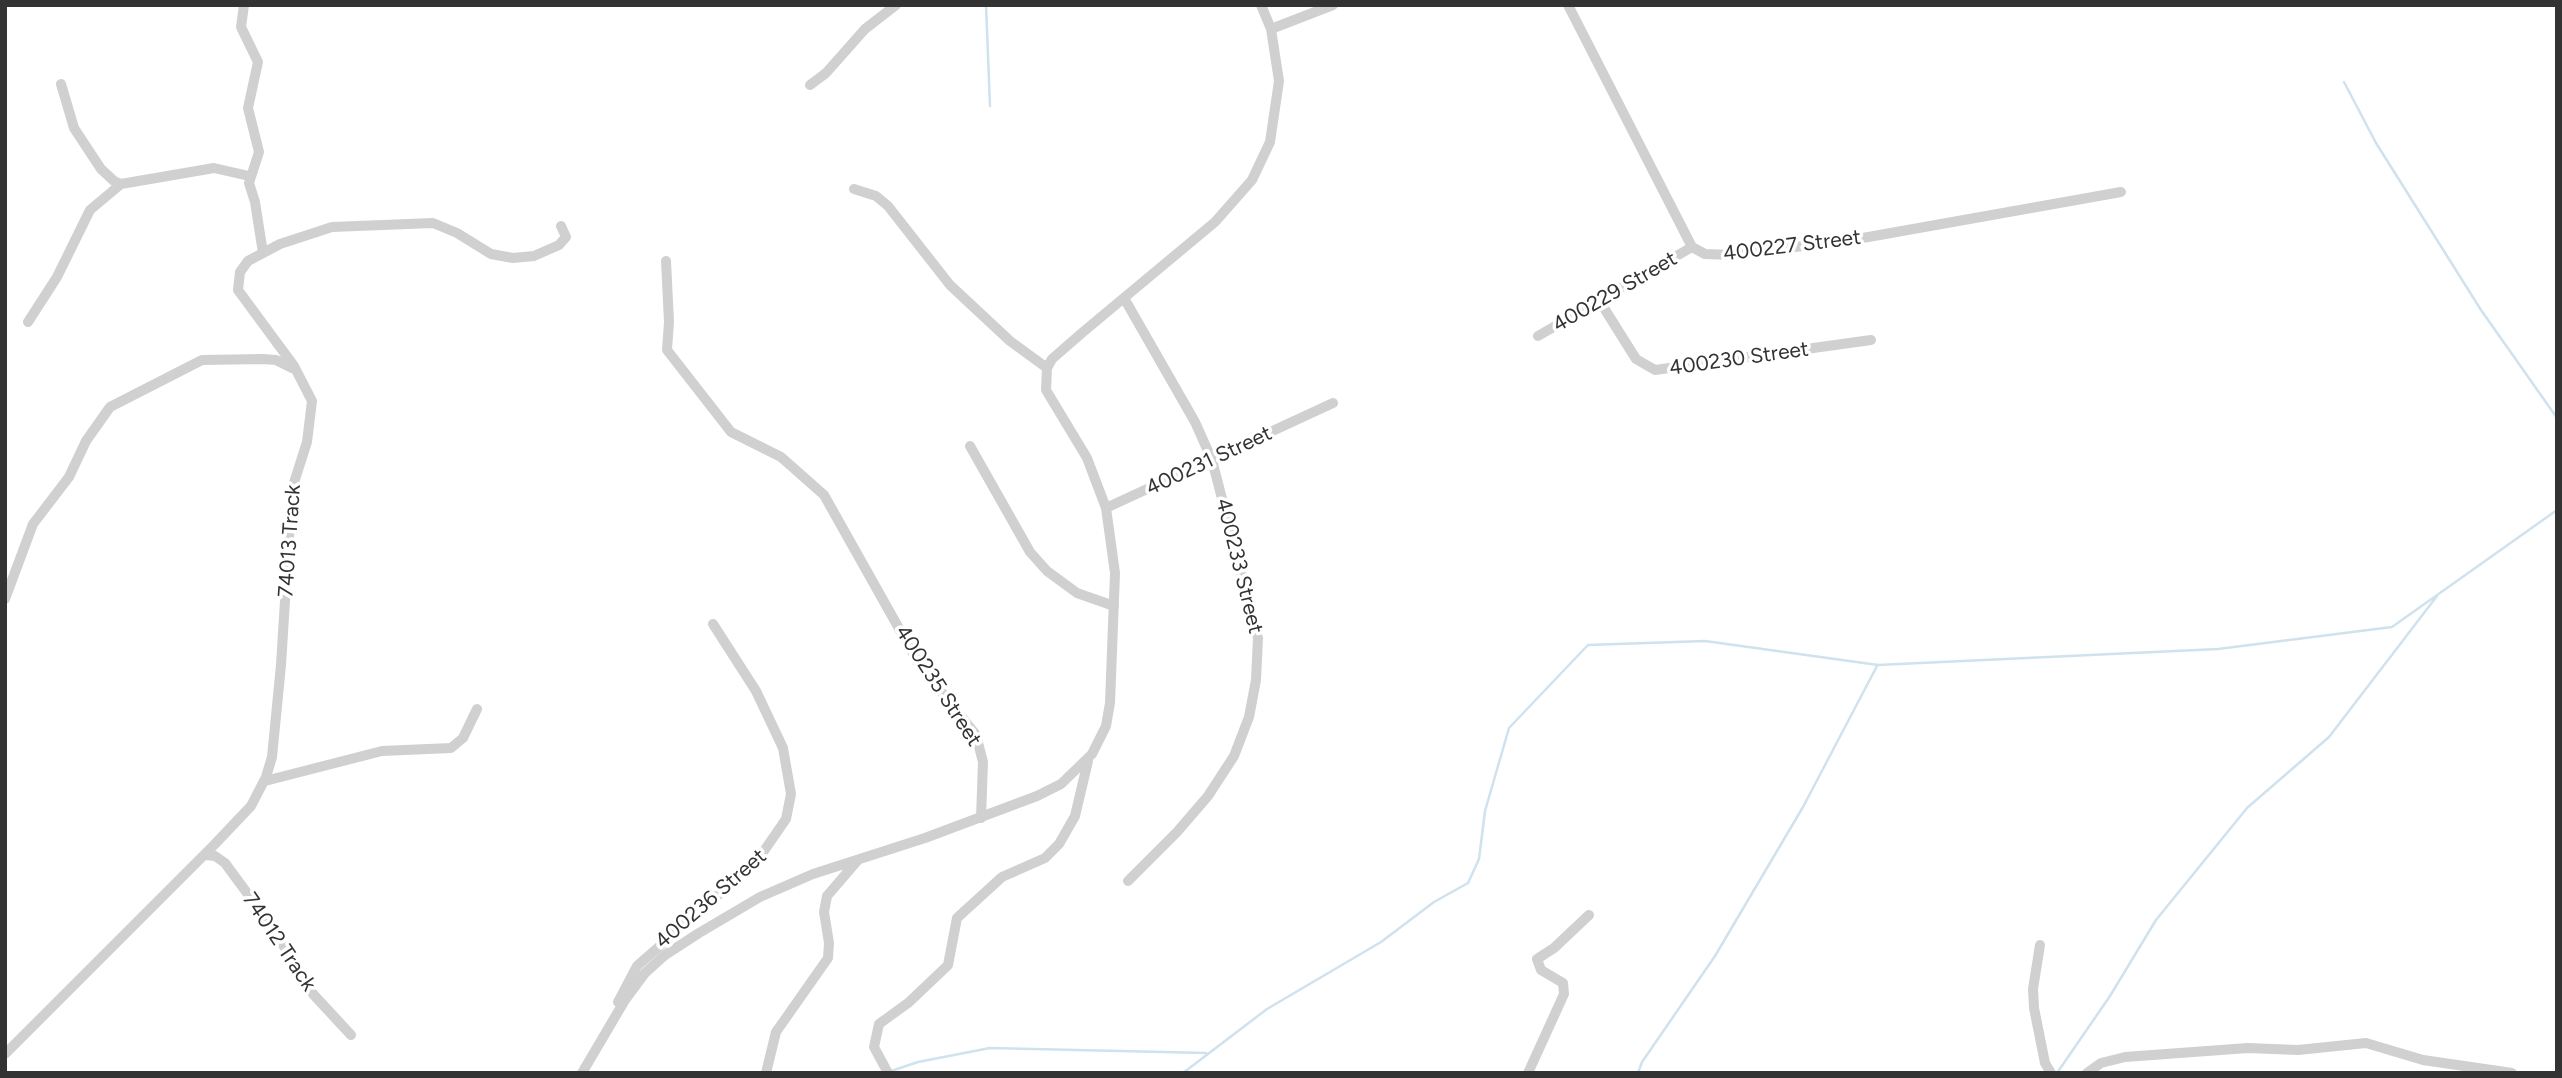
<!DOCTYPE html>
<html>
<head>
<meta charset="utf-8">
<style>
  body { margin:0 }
  #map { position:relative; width:2562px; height:1078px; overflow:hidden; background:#fff; font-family:Figtree,sans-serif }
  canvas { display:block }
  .frame { position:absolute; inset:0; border:7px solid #333; pointer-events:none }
</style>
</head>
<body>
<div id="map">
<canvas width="2562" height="1078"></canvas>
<div class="frame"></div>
</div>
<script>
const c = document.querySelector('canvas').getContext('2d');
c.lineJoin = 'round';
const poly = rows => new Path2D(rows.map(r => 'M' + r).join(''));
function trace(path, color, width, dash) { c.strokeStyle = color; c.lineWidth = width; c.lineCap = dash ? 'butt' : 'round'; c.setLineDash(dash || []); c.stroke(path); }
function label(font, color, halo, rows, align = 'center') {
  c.font = font + ' Figtree,sans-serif'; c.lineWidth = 7; c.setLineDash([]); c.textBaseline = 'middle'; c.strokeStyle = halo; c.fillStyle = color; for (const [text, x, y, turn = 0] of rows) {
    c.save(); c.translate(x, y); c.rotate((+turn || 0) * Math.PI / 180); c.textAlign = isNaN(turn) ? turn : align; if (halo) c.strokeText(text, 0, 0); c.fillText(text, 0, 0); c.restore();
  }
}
trace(poly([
  [986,5,990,106],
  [2344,82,2376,143,2481,310,2557,418],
  [891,1071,918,1062,990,1048,1206,1053],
  [1183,1073,1267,1009,1381,942,1434,902,1468,883,1479,859,1485,811,1509,728,1588,645,1705,641,1878,665,2218,649,2392,627,2557,510],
  [1638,1073,1642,1062,1715,956,1803,807,1877,666],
  [2057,1073,2110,996,2156,920,2247,808,2329,737,2437,596]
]), '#cfe2ee', 2.5);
trace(poly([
  [244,5,241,27,258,62,248,108,259,152,249,183,255,202,263,253],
  [1568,5,1692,247,1705,254,1733,255,1857,239,2121,192],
  [1271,29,1333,5],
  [61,84,74,128,101,169,114,181,121,184,214,168,249,176],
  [810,85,826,73,865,29,896,5],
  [854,189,876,196,888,206,950,285,1010,341,1047,368],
  [666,261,669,322,667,350,731,432,781,457,824,495,919,664,976,735,983,762,981,818],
  [1124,298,1195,422,1212,460,1258,638,1256,680,1249,717,1234,756,1208,796,1177,832,1128,881],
  [1599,300,1636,359,1655,370,1871,340],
  [28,322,57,277,90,210,121,184],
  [1538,336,1692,247],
  [970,446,1030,552,1047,571,1077,593,1114,606],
  [1106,508,1333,403],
  [5,599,33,524,69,477,86,441,110,407,202,360,263,359,276,360,292,368],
  [265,781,382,751,451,748,463,738,477,709],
  [205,855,215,856,225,863,272,927,313,994,351,1035],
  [2040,945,2033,989,2034,1008,2045,1063,2051,1073],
  [618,1002,637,966,757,861,786,819,791,794,783,748,756,691,713,624],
  [5,1054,214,845,251,806,266,777,272,757,281,665,292,489,307,442,312,401,294,366,238,290,240,272,248,261,280,244,332,227,433,223,457,233,491,254,513,258,534,256,559,245,566,237,561,226],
  [582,1073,625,1000,645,973,665,955,699,933,760,897,813,874,925,838,1037,796,1061,784,1092,754,1106,726,1110,703,1115,573,1106,508,1087,458,1046,390,1047,368,1052,359,1083,332,1215,222,1252,180,1270,142,1279,81,1271,29,1261,5],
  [766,1073,776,1032,828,958,829,943,824,912,827,896,858,860],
  [888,1073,874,1047,879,1024,908,1003,948,965,957,918,1002,877,1045,858,1059,844,1075,816,1088,761],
  [1528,1073,1564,994,1563,983,1541,970,1537,959,1554,948,1589,915],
  [2087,1073,2101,1063,2125,1057,2248,1048,2298,1050,2366,1043,2423,1060,2512,1073]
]), '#d0d0d0', 10);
label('21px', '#333', '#fff', [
  ["400227 Street",1792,246,-7],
  ["400229 Street",1615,292,-30],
  ["400230 Street",1739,359,-8],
  ["400231 Street",1209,461,-25],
  ["74013 Track",290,541,-86],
  ["400233 Street",1239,566,76],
  ["400235 Street",938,686,57],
  ["400236 Street",711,899,-41],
  ["74012 Track",279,942,56]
]);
</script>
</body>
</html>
